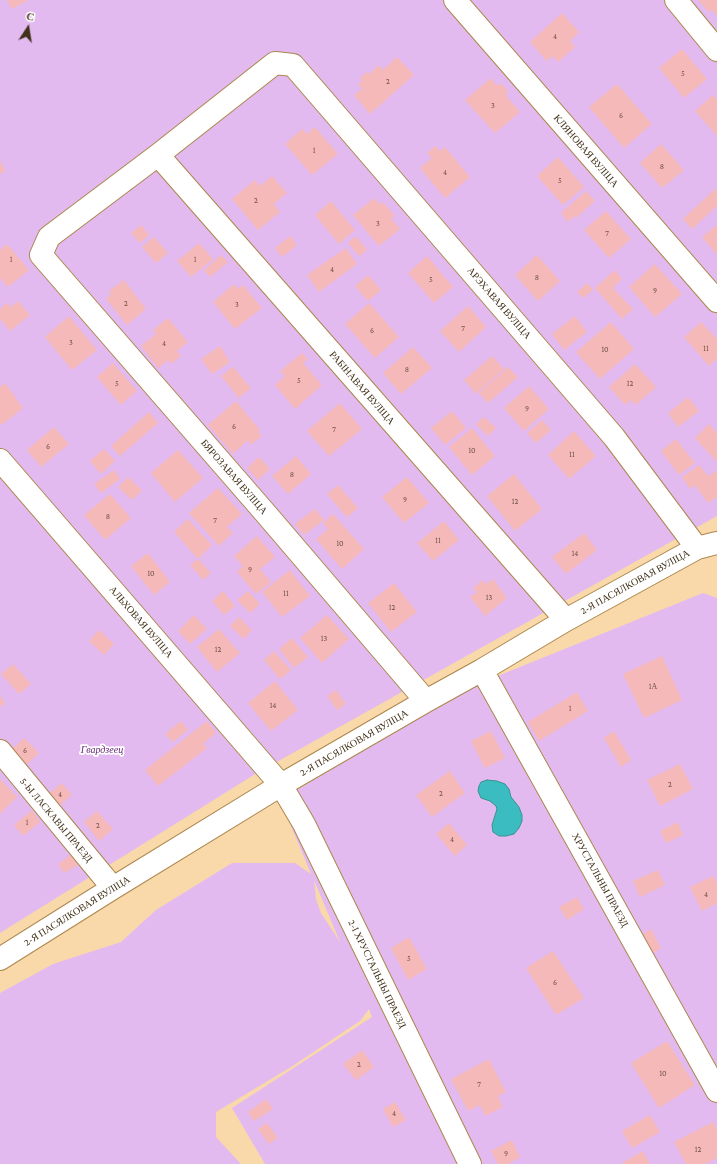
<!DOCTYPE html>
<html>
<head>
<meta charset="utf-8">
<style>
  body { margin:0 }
  #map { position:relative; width:717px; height:1164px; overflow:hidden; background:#f9d9aa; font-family:"Crimson Pro",serif }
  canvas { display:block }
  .north { position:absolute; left:8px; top:8px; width:40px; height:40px; -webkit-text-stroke:3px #fff; paint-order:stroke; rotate:12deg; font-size:11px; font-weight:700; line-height:16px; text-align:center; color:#413119 }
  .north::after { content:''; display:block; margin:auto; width:14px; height:18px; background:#413119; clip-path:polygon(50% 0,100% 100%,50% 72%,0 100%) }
</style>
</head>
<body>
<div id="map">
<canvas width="717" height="1164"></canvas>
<div class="north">С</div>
</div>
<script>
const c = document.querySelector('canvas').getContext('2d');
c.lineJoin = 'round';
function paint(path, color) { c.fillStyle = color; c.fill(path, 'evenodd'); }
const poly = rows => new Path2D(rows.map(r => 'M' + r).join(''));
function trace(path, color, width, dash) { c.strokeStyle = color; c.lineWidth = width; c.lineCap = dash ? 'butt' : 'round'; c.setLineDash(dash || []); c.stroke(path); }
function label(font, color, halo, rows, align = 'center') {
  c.font = font + ' "Crimson Pro",serif'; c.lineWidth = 3.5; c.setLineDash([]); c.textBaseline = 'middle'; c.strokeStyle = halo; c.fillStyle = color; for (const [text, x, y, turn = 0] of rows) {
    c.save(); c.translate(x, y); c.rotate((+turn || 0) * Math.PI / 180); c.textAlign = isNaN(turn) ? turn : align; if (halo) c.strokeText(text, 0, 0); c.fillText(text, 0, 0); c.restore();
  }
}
paint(poly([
  [0,0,717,0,717,516,257,773,0,933],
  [703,593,717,598,717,1164,265,1164,232,1108,372,1017,369,1009,360,1021,291,1067,216,1112,216,1137,241,1164,0,1164,0,993,53,964,121,942,156,910,232,863,295,863,311,874,280,800,468,688],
  [314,880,340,942,321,913,316,899]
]), '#e2baf0');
const water = poly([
  [487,780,497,781,505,784,509,789,511,797,519,807,522,815,522,821,519,828,514,834,506,836,499,836,493,832,492,825,497,809,496,806,490,801,481,798,478,791,479,786,481,782,487,780]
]);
paint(water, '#3abcc0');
trace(water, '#3c928e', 1);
paint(poly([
  [7,0,28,0,12,9],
  [698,0,717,0,717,16,712,10,709,12],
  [562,13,579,32,570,41,575,47,558,62,553,56,547,61,530,42],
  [682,49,707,79,684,98,659,68],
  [397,57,414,75,370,114,354,95,362,89,358,84,362,81,360,78,367,72,369,74,379,65,383,70],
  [491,78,496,85,502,84,508,91,506,96,520,112,495,133,465,100],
  [617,84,652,124,624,148,589,107],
  [713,95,717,100,717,136,695,111],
  [315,127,338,154,312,175,285,144,302,129,307,134],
  [661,144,684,170,662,188,640,163],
  [435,146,440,151,445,147,470,177,445,198,420,168,432,158,427,153],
  [558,157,584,187,563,205,537,176],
  [0,160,5,171,0,174],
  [272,176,287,193,274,204,280,212,258,230,232,199,255,180,260,186],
  [715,189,717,191,717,206,692,229,683,219],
  [586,191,595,201,576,218,574,216,568,222,561,213],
  [374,198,380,205,383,202,395,216,391,218,400,229,379,246,353,215],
  [331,201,355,230,339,244,315,215],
  [606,211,631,239,609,258,584,230],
  [141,225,149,235,140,243,131,233],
  [717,225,717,255,702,237],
  [290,236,297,245,282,257,275,248],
  [356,236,367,250,359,256,348,243],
  [154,237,168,253,156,263,142,247],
  [199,243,213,259,191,277,177,261],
  [7,244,29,270,8,287,0,278,0,250],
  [346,248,357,264,319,292,307,275],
  [221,255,228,262,210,277,204,270],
  [537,255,560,281,538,301,515,275],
  [427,256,453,287,434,303,408,273],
  [655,264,682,294,655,317,629,287],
  [615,270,622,279,613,288,633,309,622,319,595,288],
  [368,275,381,290,368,301,355,286],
  [124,280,146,309,127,325,106,299,111,294,109,291],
  [587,283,593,290,583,298,577,292],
  [234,284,238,289,243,285,262,308,235,329,213,302],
  [18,301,30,315,10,331,0,319,0,309,7,303,11,307],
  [369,303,399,337,375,358,345,324],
  [468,306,486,327,459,352,440,331],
  [69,316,97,350,72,370,45,337],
  [575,316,587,332,564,350,552,334],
  [168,318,188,342,177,351,181,356,171,364,168,360,158,368,141,346,156,334,153,330],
  [611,322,634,349,600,379,576,352],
  [701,322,717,339,717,359,709,366,684,337],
  [220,346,230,362,212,374,201,359],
  [413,347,432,368,401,394,383,373],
  [302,353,308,359,303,363,322,385,295,409,275,385,285,376,280,371],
  [492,356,504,369,476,394,464,380],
  [113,363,137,391,121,405,97,377],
  [635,364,656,387,636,405,631,400,625,405,609,387],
  [233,367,251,388,239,398,221,376],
  [508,367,518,377,488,403,479,393],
  [5,383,23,408,2,425,0,422,0,387],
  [529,386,549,409,524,431,504,408],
  [688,397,699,411,678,427,668,413],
  [236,401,260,430,258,432,262,436,251,445,248,440,233,454,208,425],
  [340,403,362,429,329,456,307,431],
  [452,411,466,428,445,445,431,428],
  [149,412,158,423,120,456,111,446],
  [484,417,496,428,488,436,476,424],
  [542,420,551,430,536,443,527,433],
  [709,424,717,433,717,462,695,438],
  [54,427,69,444,41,467,27,450],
  [472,428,495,456,472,475,449,447],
  [574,431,596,456,569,479,548,455],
  [676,439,695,463,679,475,661,451],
  [104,449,115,461,101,474,90,461],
  [178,450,203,478,175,502,151,473],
  [296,456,311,474,288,494,272,476],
  [259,457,270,469,258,480,247,468],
  [699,465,708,476,716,471,717,473,717,497,708,503,695,485,690,489,682,477],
  [114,470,120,479,101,493,94,484],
  [514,474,542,509,515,531,487,496],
  [128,477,142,490,132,500,118,487],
  [407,477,429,503,404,523,382,497],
  [338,485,358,508,347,517,327,494],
  [218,488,242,514,227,527,233,533,219,546,189,513],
  [110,494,131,518,105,540,84,515],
  [315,509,324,520,304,535,295,524],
  [333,514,364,549,342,569,316,539,328,529,323,523],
  [188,519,212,545,198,559,174,532],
  [444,521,459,540,433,561,417,543],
  [584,533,597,550,566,574,552,557],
  [257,536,275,557,260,569,271,582,256,594,237,572,243,566,234,556],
  [148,553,170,582,154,595,131,566],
  [198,559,211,573,203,580,190,565],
  [290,570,310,596,282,617,262,592],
  [493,579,507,598,485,616,470,597,477,592,473,588,483,580,486,584],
  [394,583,417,612,391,632,368,603],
  [223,591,235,606,224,615,212,601],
  [248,591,260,604,250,613,237,600],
  [194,615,207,629,190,644,178,631],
  [327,615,349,639,322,663,300,638],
  [239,617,252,630,244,639,230,626],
  [219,629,240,653,217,672,197,647],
  [99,630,114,644,104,655,89,641],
  [292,638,308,657,294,668,279,649],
  [274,651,291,670,280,679,264,660],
  [662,656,682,700,644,718,623,674],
  [13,664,31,684,19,694,1,674],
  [275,681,298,710,271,731,248,703],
  [336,690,346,704,337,710,327,696],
  [577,692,588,711,539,741,528,722],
  [0,696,5,703,0,707],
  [181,721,188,730,173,742,165,734],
  [207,721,216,733,203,744,207,748,158,786,145,770],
  [491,731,505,758,485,768,471,741],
  [614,731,631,760,621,767,604,738],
  [24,738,39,753,26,765,12,749],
  [680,764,693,789,660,806,647,780],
  [450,771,465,793,432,817,416,795],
  [0,779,17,797,0,814],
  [62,783,72,795,58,807,47,795],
  [32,810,40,822,23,836,14,825],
  [97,811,113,829,99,841,84,822],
  [678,822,683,835,666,843,660,831],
  [449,823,467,845,455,856,436,834],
  [71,855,78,865,64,873,58,864],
  [658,870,665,885,640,897,633,881],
  [713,876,717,883,717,903,702,911,690,887],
  [577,897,584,909,567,920,559,907],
  [651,929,661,948,653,953,643,934],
  [409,937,427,969,408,980,391,948],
  [553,951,584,998,556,1015,526,968],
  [667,1041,695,1085,659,1108,631,1063],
  [362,1050,374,1067,356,1080,343,1064],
  [489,1059,506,1092,498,1096,503,1107,485,1116,480,1105,468,1111,451,1079],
  [266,1099,273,1109,254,1121,248,1112],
  [395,1102,406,1120,393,1127,383,1109],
  [650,1115,660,1132,632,1148,622,1131],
  [713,1122,717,1130,717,1158,705,1164,686,1164,674,1142],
  [267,1123,278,1138,269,1144,258,1129],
  [512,1140,520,1157,508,1164,498,1164,491,1151],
  [643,1151,650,1164,623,1164,622,1163]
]), '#f6b9ba');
const minor = poly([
  [455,0,717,301],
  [676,0,717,50],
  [158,155,566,620],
  [0,460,281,785,304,824,470,1164],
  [482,670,717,1091],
  [426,701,267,515,41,255,49,237,158,155,275,63,293,65,614,437,697,548],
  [0,751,113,888],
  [0,959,113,888,281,785,426,701,482,670,566,620,697,548,717,543]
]);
trace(minor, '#ac874d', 24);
trace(minor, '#fff', 22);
label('8px', '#6e5341', null, [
  ["4",555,37],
  ["5",683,74],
  ["2",388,82],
  ["3",493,106],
  ["6",621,116],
  ["1",314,151],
  ["8",662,167],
  ["4",445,173],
  ["5",560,181],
  ["2",256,201],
  ["3",378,224],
  ["7",607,234],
  ["1",11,260],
  ["1",195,260],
  ["4",332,270],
  ["8",537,278],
  ["5",431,280],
  ["9",655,291],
  ["2",126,304],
  ["3",237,305],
  ["7",463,329],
  ["6",372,331],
  ["3",71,343],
  ["4",164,344],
  ["11",706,349],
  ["10",605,350],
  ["8",407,370],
  ["5",299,381],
  ["5",117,384],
  ["12",630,384],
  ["9",527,409],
  ["6",234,427],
  ["7",334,430],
  ["6",48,447],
  ["10",472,451],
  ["11",572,455],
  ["8",292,475],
  ["9",405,500],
  ["12",515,502],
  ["8",108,517],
  ["7",215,521],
  ["11",438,541],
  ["10",340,544],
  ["14",575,554],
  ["9",250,570],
  ["10",151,574],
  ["11",286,594],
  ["13",489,598],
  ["12",392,608],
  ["13",324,639],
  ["12",218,650],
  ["1А",653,687],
  ["14",273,706],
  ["1",570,709],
  ["6",25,751],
  ["2",670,785],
  ["2",441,794],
  ["4",60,795],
  ["1",27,823],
  ["2",98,826],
  ["4",452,840],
  ["4",706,895],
  ["5",409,959],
  ["6",555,983],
  ["2",359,1065],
  ["10",663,1074],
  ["7",479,1085],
  ["4",394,1114],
  ["12",698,1150],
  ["9",506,1154]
]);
label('10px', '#413119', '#fff', [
  ["КЛЯНОВАЯ ВУЛІЦА",586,151,49],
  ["АРЭХАВАЯ ВУЛІЦА",499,303,49],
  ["РАБІНАВАЯ ВУЛІЦА",362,388,49],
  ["БЯРОЗАВАЯ ВУЛІЦА",234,477,49],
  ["2-Я ПАСЯЛКОВАЯ ВУЛІЦА",635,582,-29],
  ["АЛЬХОВАЯ ВУЛІЦА",141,622,49],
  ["2-Я ПАСЯЛКОВАЯ ВУЛІЦА",354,743,-30],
  ["5-Ы ЛАСКАВЫ ПРАЕЗД",56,820,50],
  ["ХРУСТАЛЬНЫ ПРАЕЗД",600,880,61],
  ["2-Я ПАСЯЛКОВАЯ ВУЛІЦА",77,911,-32],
  ["2-І ХРУСТАЛЬНЫ ПРАЕЗД",377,974,64]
]);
label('italic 10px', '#662878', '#fff', [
  ["Гвардзеец",102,750]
]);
</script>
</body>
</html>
